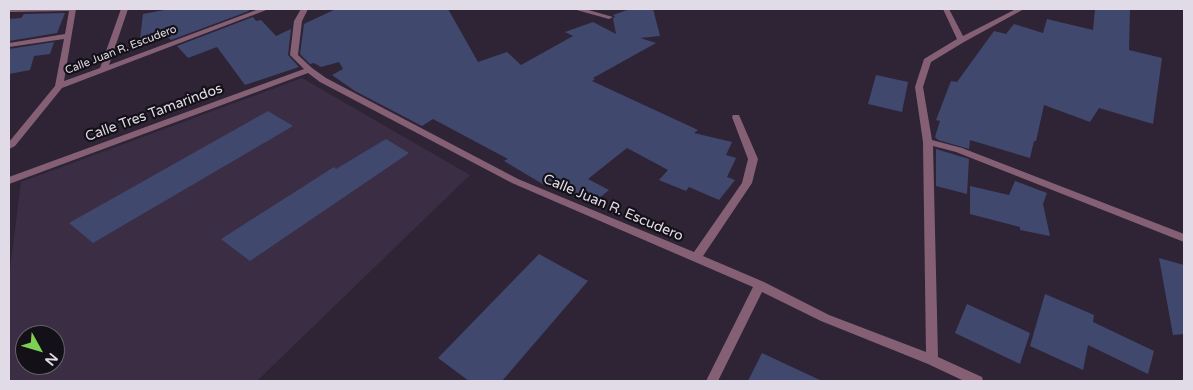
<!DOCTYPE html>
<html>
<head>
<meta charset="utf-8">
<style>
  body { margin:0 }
  #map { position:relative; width:1193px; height:390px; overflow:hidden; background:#2e2436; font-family:"Varela Round",sans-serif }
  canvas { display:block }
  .frame { position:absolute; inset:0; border:10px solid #e1dbe7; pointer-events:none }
  .north { position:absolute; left:15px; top:325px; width:50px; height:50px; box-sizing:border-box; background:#141017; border:1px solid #66616a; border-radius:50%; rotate:129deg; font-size:14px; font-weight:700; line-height:20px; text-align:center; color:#e1dbe7 }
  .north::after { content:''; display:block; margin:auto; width:18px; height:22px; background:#7ed053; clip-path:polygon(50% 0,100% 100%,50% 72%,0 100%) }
</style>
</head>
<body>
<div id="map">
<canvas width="1193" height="390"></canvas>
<div class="frame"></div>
<div class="north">N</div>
</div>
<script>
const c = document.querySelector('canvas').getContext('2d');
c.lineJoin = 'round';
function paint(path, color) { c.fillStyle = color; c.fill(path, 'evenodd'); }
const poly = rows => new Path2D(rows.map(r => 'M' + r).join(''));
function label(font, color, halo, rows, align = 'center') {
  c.font = font + ' "Varela Round",sans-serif'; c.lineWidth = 4.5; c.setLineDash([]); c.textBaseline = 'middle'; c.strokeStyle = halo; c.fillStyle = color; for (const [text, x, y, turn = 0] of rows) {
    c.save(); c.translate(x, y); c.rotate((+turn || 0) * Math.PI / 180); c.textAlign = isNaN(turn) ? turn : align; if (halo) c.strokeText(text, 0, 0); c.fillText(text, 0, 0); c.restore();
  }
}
paint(poly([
  [302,78,470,175,257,381,9,381,9,278,21,182],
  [25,335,55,335,55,365,25,365]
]), '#3a2d44');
paint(poly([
  [170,9,248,9,249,11,171,40,165,34,140,39,143,14],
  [336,9,448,9,478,62,507,52,521,65,573,36,565,32,593,22,616,34,613,19,615,16,613,15,630,9,653,9,660,36,640,38,656,43,593,78,595,79,592,81,698,130,694,133,732,142,726,155,736,158,727,177,735,180,719,200,689,187,686,191,659,180,668,170,627,148,588,179,609,190,591,205,550,182,546,186,504,161,508,159,433,119,422,126,355,91,332,75,343,69,339,62,321,67,314,63,310,64,300,54,304,24],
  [1095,9,1130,9,1129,50,1162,58,1153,124,1099,108,1090,122,1044,105,1036,141,1034,141,1030,158,970,140,969,149,938,140,935,137,940,121,936,120,951,81,957,82,994,31,1006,34,1014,24,1043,33,1047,19,1093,30],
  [65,13,57,33,9,41,9,19,21,18,24,14],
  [253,17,256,21,261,20,276,36,291,29,288,55,299,67,245,85,217,47,188,58,177,46],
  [54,42,50,54,34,56,30,70,9,74,9,49],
  [876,75,908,82,902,112,868,104],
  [268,111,293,126,93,243,69,223],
  [386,139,409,153,250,261,221,239,334,167,336,169],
  [936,149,969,159,967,194,936,186],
  [1015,181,1047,193,1043,204,1050,236,1020,230,1020,227,970,214,970,186,1009,195],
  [539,254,588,281,502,381,469,381,438,358],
  [1159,258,1184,265,1184,334,1173,335],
  [1045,294,1094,315,1093,322,1154,351,1148,374,1088,345,1083,370,1030,346],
  [967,304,1030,333,1020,364,955,333],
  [762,353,822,381,748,381]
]), '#41486e');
paint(poly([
  [9,9,76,9,64,81,100,68,121,9,128,9,109,65,259,9,269,9,62,88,15,146,9,149,9,142,55,86,64,39,9,47,9,43,65,34,69,11,9,12,9,9],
  [301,9,308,9,302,21,298,55,312,68,326,78,518,179,694,252,742,183,748,159,732,117,733,115,739,115,758,159,752,183,703,256,764,282,829,315,926,352,923,142,915,87,924,59,957,39,943,9,949,9,963,36,1016,9,1024,9,964,42,931,62,923,87,932,140,962,148,1184,234,1184,242,956,152,933,146,938,357,982,377,983,381,964,381,928,364,821,321,762,292,718,381,706,381,753,287,512,183,320,82,308,73,9,184,9,177,304,69,290,55,294,21,301,9],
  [573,9,585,9,613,17,609,19,573,9]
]), '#856075');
label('11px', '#e1dbe7', '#141017', [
  ["Calle Juan R. Escudero",121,50,-21]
]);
label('14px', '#e1dbe7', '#141017', [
  ["Calle Tres Tamarindos",154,113,-20],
  ["Calle Juan R. Escudero",613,208,23]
]);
</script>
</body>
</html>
